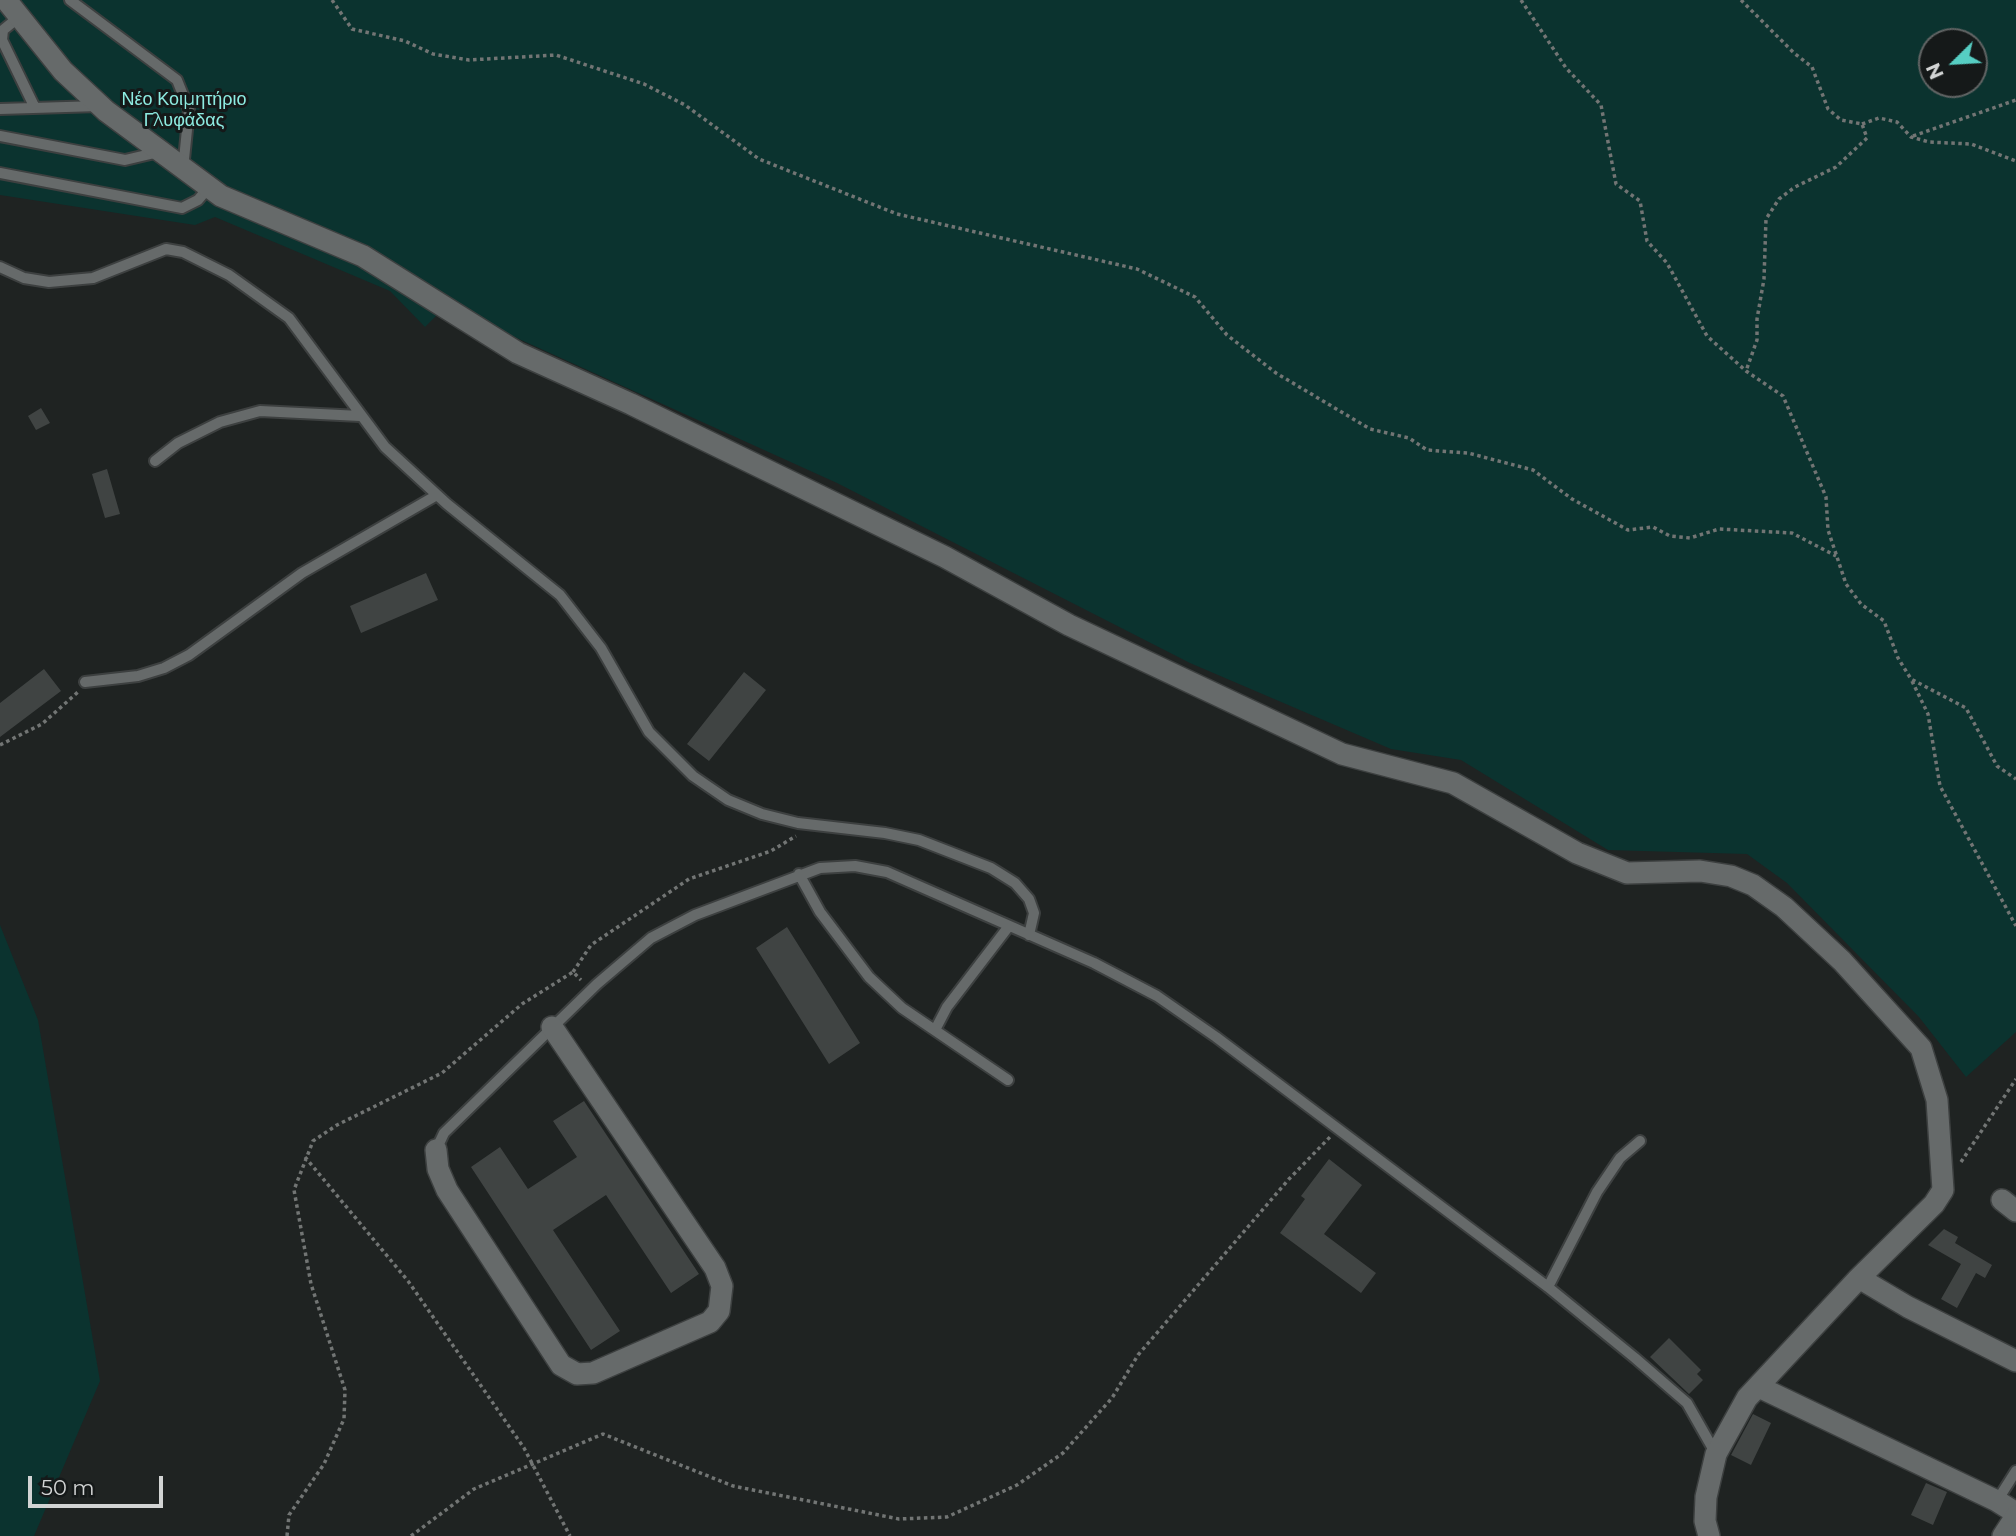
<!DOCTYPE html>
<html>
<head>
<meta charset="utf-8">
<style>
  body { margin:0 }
  #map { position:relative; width:2016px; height:1536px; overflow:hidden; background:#1f2322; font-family:Montserrat,sans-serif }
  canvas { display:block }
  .north { position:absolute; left:1918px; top:28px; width:70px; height:70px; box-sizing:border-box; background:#151919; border:2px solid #616464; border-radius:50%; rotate:246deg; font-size:19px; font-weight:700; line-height:28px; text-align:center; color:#d2d4d4 }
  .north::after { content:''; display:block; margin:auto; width:24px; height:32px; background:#56cec3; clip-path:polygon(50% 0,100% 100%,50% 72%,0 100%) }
  .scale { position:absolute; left:28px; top:1476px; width:135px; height:32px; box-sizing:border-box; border:4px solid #d2d4d4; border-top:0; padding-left:9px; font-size:21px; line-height:24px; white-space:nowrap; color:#d2d4d4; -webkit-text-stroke:5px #151919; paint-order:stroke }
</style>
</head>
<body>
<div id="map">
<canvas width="2016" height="1536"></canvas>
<div class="north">N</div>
<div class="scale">50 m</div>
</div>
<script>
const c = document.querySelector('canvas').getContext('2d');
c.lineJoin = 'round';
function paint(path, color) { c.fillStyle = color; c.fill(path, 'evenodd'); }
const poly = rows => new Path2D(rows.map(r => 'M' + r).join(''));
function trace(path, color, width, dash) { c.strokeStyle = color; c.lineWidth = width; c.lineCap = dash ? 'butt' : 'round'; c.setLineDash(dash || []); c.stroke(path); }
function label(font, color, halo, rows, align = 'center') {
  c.font = font + ' Montserrat,sans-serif'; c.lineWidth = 6; c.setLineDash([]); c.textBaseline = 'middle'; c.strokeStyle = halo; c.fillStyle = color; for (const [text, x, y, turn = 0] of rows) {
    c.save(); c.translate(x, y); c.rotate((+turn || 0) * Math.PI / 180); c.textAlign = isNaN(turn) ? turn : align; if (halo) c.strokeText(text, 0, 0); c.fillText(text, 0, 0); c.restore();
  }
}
paint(poly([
  [0,0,2016,0,2016,1032,1966,1077,1919,1017,1787,883,1747,854,1608,850,1461,760,1391,749,1190,663,837,483,446,306,425,327,390,291,215,217,195,225,0,195],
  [1932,42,1974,42,1974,84,1932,84],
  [0,925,38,1020,100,1381,34,1536,0,1536]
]), '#0b332f');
paint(poly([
  [41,408,50,423,36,430,28,416],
  [107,469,120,514,105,518,92,474],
  [426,573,438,600,361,633,350,606],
  [44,669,61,691,0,737,0,703],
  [744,672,766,690,709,761,687,744],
  [787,927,860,1043,829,1064,756,948],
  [584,1101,699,1274,671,1293,606,1195,553,1230,620,1331,591,1350,471,1167,500,1147,528,1189,577,1157,553,1121],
  [1329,1159,1362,1185,1324,1234,1376,1273,1361,1293,1280,1233,1305,1199,1301,1196],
  [1944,1229,1958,1237,1955,1243,1992,1265,1985,1278,1976,1273,1957,1308,1941,1299,1961,1264,1928,1245],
  [1669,1338,1701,1370,1697,1374,1703,1380,1689,1394,1650,1357],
  [1753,1414,1771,1423,1751,1465,1731,1455],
  [1926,1483,1947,1492,1933,1525,1911,1515]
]), '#404443');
const service = poly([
  [70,0,177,80,189,110,183,169],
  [19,17,3,30,2,40,35,108],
  [0,109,99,106],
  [0,136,125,160,159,152],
  [0,173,182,208,198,200,209,187],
  [0,267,24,278,49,282,93,278,166,249,183,252,229,275,289,318,385,447,447,504,560,595,601,648,649,732,693,776,728,800,762,814,798,823,885,833,919,840,991,868,1015,883,1029,899,1034,913,1029,935],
  [155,461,178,443,220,422,260,411,360,416],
  [85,682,138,676,164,668,189,655,302,573,437,495],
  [799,874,820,912,869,977,902,1008,1008,1080],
  [935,1030,947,1007,1009,926],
  [436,1150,444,1133,597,984,651,938,695,915,820,868,855,866,887,872,1094,963,1157,996,1216,1037,1548,1287,1635,1358,1687,1403,1716,1454],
  [1548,1287,1597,1192,1620,1158,1640,1141],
  [1997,1501,2016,1471]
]);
const minor = poly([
  [6,0,63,71,106,111,221,196,363,256,518,353,631,404,945,557,1069,625,1342,754,1453,783,1577,853,1627,873,1700,871,1731,876,1753,885,1784,907,1842,961,1921,1048,1937,1100,1943,1190,1934,1204,1859,1278,1747,1398,1716,1454,1706,1497,1705,1521,1709,1536],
  [436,1150,438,1169,447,1190,561,1365,577,1374,593,1373,710,1322,719,1311,722,1286,715,1268,552,1027],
  [2002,1200,2016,1211],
  [1859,1278,1908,1307,2016,1361],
  [1759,1387,1997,1501,2016,1513]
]);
const tertiary = poly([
  [2003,1536,2016,1516]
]);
trace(service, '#3d4040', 14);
trace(minor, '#3d4040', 24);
trace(tertiary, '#3d4040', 24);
trace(poly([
  [332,0,352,29,405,41,433,54,469,60,556,55,644,84,685,105,759,159,897,214,1137,269,1195,297,1227,335,1276,373,1370,429,1409,438,1427,450,1468,453,1533,470,1572,499,1628,530,1653,527,1670,536,1690,538,1719,529,1792,533,1836,556],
  [1521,0,1566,68,1601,105,1616,184,1640,201,1647,241,1667,263,1707,336,1746,371,1783,396,1826,497,1828,530,1846,584,1861,604,1884,621,1898,658,1911,679,1966,708,1997,766,2016,779],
  [1741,0,1794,53,1812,67,1828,109,1841,120,1862,124,1867,138,1836,167,1795,187,1779,199,1766,219,1764,279,1757,319,1757,340,1746,371],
  [1862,124,1879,118,1897,122,1911,137,1929,142,1971,144,2016,161],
  [1913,136,2016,100],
  [1912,681,1928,714,1940,786,2016,926],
  [0,745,42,724,78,692],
  [573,972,591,945,689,879,771,851,796,836],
  [305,1157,408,1281,477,1380,524,1448,570,1536],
  [1961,1162,2016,1079],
  [287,1536,289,1515,324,1464,344,1419,345,1390,311,1284,294,1190,313,1141,337,1125,442,1073,522,1004,573,972,581,980],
  [411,1536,474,1489,603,1434,733,1486,899,1519,947,1517,1017,1485,1063,1453,1112,1398,1138,1355,1289,1179,1330,1137]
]), '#727574', 3.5, [3.5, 3.5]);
trace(service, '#666a6a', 10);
trace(minor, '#666a6a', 21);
trace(tertiary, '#666a6a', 21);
label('18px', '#8debe1', '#151919', [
  ["Νέο Κοιμητήριο",184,100],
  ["Γλυφάδας",184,121]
]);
</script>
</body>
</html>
